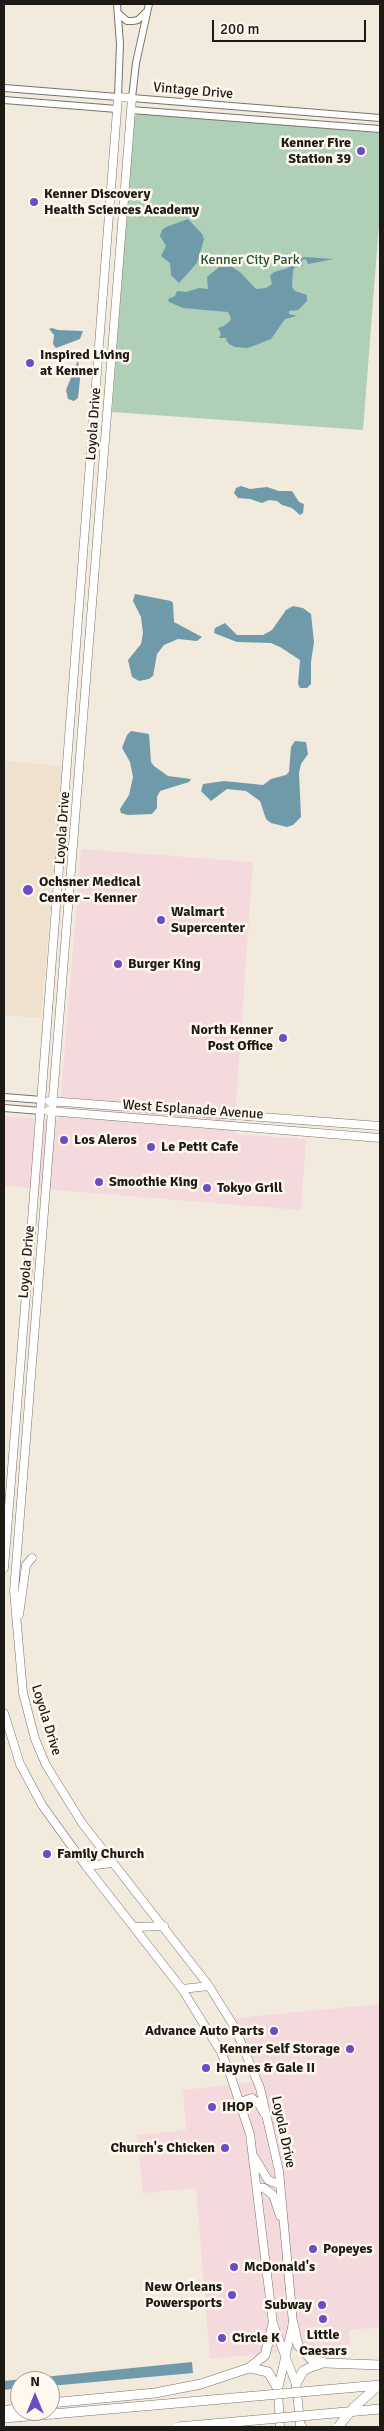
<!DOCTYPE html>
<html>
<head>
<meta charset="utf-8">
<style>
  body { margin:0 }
  #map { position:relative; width:384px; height:2431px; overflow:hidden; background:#f3eade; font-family:Signika,sans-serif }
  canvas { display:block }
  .frame { position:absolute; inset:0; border:5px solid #1d1a16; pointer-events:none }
  .north { position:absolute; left:10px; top:2371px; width:50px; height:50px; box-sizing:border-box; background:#fff8ee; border:1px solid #a59f98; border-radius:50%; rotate:0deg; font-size:14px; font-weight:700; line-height:20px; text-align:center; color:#1d1a16 }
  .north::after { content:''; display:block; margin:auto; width:18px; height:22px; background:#6c4cc5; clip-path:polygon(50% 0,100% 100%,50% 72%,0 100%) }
  .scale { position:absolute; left:212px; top:20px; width:154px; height:22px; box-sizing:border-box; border:2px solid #1d1a16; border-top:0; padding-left:6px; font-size:15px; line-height:18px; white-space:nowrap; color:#1d1a16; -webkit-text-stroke:4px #fff8ee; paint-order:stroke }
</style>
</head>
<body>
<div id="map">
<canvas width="384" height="2431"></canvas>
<div class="frame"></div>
<div class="north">N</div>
<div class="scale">200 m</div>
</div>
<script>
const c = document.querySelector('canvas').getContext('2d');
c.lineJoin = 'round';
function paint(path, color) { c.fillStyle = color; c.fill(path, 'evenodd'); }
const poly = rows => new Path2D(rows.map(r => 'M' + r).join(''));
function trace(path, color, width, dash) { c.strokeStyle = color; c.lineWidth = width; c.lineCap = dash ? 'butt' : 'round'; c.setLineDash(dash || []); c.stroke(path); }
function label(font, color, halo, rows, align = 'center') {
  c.font = font + ' Signika,sans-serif'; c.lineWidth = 5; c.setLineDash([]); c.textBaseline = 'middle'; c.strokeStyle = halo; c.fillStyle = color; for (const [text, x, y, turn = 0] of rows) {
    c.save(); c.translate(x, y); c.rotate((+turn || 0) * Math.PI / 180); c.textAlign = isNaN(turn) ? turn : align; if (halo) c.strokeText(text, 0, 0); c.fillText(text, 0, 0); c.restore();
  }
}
paint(poly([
  [81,849,253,862,234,1134,306,1139,301,1210,4,1186,4,1116,59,1120],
  [380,2004,380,2327,349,2330,350,2345,210,2359,196,2188,143,2193,137,2135,186,2130,183,2090,262,2081,250,2049,234,2018]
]), '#f5dadd');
paint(poly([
  [4,761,63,766,41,1018,4,1015]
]), '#efe1ce');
paint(poly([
  [139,113,380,133,380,212,363,430,112,412,134,117]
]), '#b0cfb7');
paint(poly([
  [188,219,202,234,204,239,197,263,179,283,171,275,170,263,161,256,166,246,160,236,162,230,166,227],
  [305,257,334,259,308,264,306,259,302,260,303,266,297,265,293,270,292,287,295,291,307,295,307,301,298,310,289,311,289,314,297,316,285,319,271,339,248,348,235,347,229,344,226,340,227,338,219,338,221,334,218,328,224,326,230,321,231,318,228,312,183,308,169,302,168,299,175,296,177,291,186,292,199,288,208,289,207,277,219,267,232,267,240,272,256,289,266,288,272,284,270,276,274,272,288,268,294,259],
  [52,328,58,330,83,331,80,339,56,348,53,344,54,335,49,329],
  [78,360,80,379,78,398,74,401,68,399,66,390],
  [241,486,250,489,267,487,279,491,292,491,299,502,304,504,303,513,300,515,292,508,282,505,277,501,269,500,262,503,250,499,238,498,234,493,236,488],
  [135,594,171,601,173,603,174,622,202,637,197,641,178,639,164,645,157,654,153,676,149,679,139,681,132,677,128,660,141,644,143,633,141,617,133,601],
  [293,606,303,608,311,614,314,642,311,662,311,684,307,688,300,688,298,684,300,660,280,647,271,643,237,642,214,633,215,628,225,623,237,635,263,635,272,630,286,610],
  [131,731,149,734,151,762,154,766,168,776,191,779,189,782,160,791,157,797,157,808,152,814,128,815,121,813,120,809,129,795,133,777,130,762,122,748,127,735],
  [295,741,306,742,308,754,301,764,299,773,301,817,293,825,287,827,271,823,266,819,260,801,246,791,227,789,211,801,201,791,203,784,224,781,263,785,271,779,286,775,289,772,291,747],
  [192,2362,193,2373,50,2386,50,2381,20,2381,20,2388,4,2390,4,2381]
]), '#6f9aaa');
const minor = poly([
  [149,4,136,63,132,98,380,118],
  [118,13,127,21,133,21,138,20,147,11],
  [4,88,118,97,120,44,117,4],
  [4,100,117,109],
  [131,110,380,129],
  [4,1097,42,1100],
  [4,1108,41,1111]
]);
const major = poly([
  [49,1101,380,1126],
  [48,1111,380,1138],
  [4,1568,32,1220,118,97,132,98,14,1591,23,1693,35,1739,46,1765,82,1823,209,1986,235,2028,260,2088,279,2171,293,2323,278,2389,280,2427],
  [19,1615,26,1565,32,1558],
  [4,1713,20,1764,42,1805,86,1866,182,1989,221,2052,229,2071,250,2134,273,2324,296,2384,300,2421],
  [86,1866,113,1863],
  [134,1927,164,1926],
  [182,1989,209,1986],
  [221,2052,245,2048],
  [240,2102,252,2098,259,2104,264,2113],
  [255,2158,268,2180,280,2185],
  [257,2187,264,2188,273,2195,280,2216]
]);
const highway = poly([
  [293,2323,298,2345,311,2359,326,2363,380,2365],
  [250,2368,268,2372,278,2389],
  [296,2384,303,2371,311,2367,323,2363],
  [50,2403,155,2393,201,2384,249,2368,265,2355,273,2324],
  [4,2411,20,2408],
  [4,2418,53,2414],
  [300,2425,302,2427]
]);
trace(minor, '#7b7369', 8);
trace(major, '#7b7369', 9);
trace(highway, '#7b7369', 10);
trace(minor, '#fff', 6);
trace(major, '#fff', 8);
trace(highway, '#fff', 9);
const highwayBridge = poly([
  [53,2414,380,2385],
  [178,2427,380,2409],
  [338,2427,353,2408,378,2386]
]);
trace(highwayBridge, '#7b7369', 10, []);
trace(highwayBridge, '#fff', 9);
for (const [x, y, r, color] of [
  [361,151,5,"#6c4cc5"],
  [34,202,5,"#6c4cc5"],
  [30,363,5,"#6c4cc5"],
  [28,890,6,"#6c4cc5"],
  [161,920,5,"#6c4cc5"],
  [118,964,5,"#6c4cc5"],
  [283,1038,5,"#6c4cc5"],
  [64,1140,5,"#6c4cc5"],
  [151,1147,5,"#6c4cc5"],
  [99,1182,5,"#6c4cc5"],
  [207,1188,5,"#6c4cc5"],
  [47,1854,5,"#6c4cc5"],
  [274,2031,5,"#6c4cc5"],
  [350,2049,5,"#6c4cc5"],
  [206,2068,5,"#6c4cc5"],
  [212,2107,5,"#6c4cc5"],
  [225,2148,5,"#6c4cc5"],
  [313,2249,5,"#6c4cc5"],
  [234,2267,5,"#6c4cc5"],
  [232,2295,5,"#6c4cc5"],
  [322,2305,5,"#6c4cc5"],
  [323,2319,5,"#6c4cc5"],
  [222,2338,5,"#6c4cc5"]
]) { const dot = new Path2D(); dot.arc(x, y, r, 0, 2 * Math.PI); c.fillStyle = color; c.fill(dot); trace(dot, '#fff8ee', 2); }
label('14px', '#1d1a16', '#fff8ee', [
  ["Vintage Drive",193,91,5],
  ["Loyola Drive",94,424,-86],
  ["Loyola Drive",63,828,-86],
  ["West Esplanade Avenue",193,1110,4],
  ["Loyola Drive",27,1262,-85],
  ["Loyola Drive",46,1720,73],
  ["Loyola Drive",283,2132,78]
]);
label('bold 14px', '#1d1a16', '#fff8ee', [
  ["Kenner Fire",351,143,"right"],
  ["Station 39",351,159,"right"],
  ["Kenner Discovery",44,194],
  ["Health Sciences Academy",44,210],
  ["Inspired Living",40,355],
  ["at Kenner",40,371],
  ["Ochsner Medical",39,882],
  ["Center – Kenner",39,898],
  ["Walmart",171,912],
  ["Supercenter",171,928],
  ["Burger King",128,964],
  ["North Kenner",273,1030,"right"],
  ["Post Office",273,1046,"right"],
  ["Los Aleros",74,1140],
  ["Le Petit Cafe",161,1147],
  ["Smoothie King",109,1182],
  ["Tokyo Grill",217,1188],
  ["Family Church",57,1854],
  ["Advance Auto Parts",264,2031,"right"],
  ["Kenner Self Storage",340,2049,"right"],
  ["Haynes & Gale II",216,2068],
  ["IHOP",222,2107],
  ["Church's Chicken",215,2148,"right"],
  ["Popeyes",323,2249],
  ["McDonald's",244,2267],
  ["New Orleans",222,2287,"right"],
  ["Powersports",222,2303,"right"],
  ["Subway",312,2305,"right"],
  ["Little",323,2335,"center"],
  ["Caesars",323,2351,"center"],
  ["Circle K",232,2338]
], 'left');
label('14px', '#1f5431', '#fff8ee', [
  ["Kenner City Park",250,260]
]);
</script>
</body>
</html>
